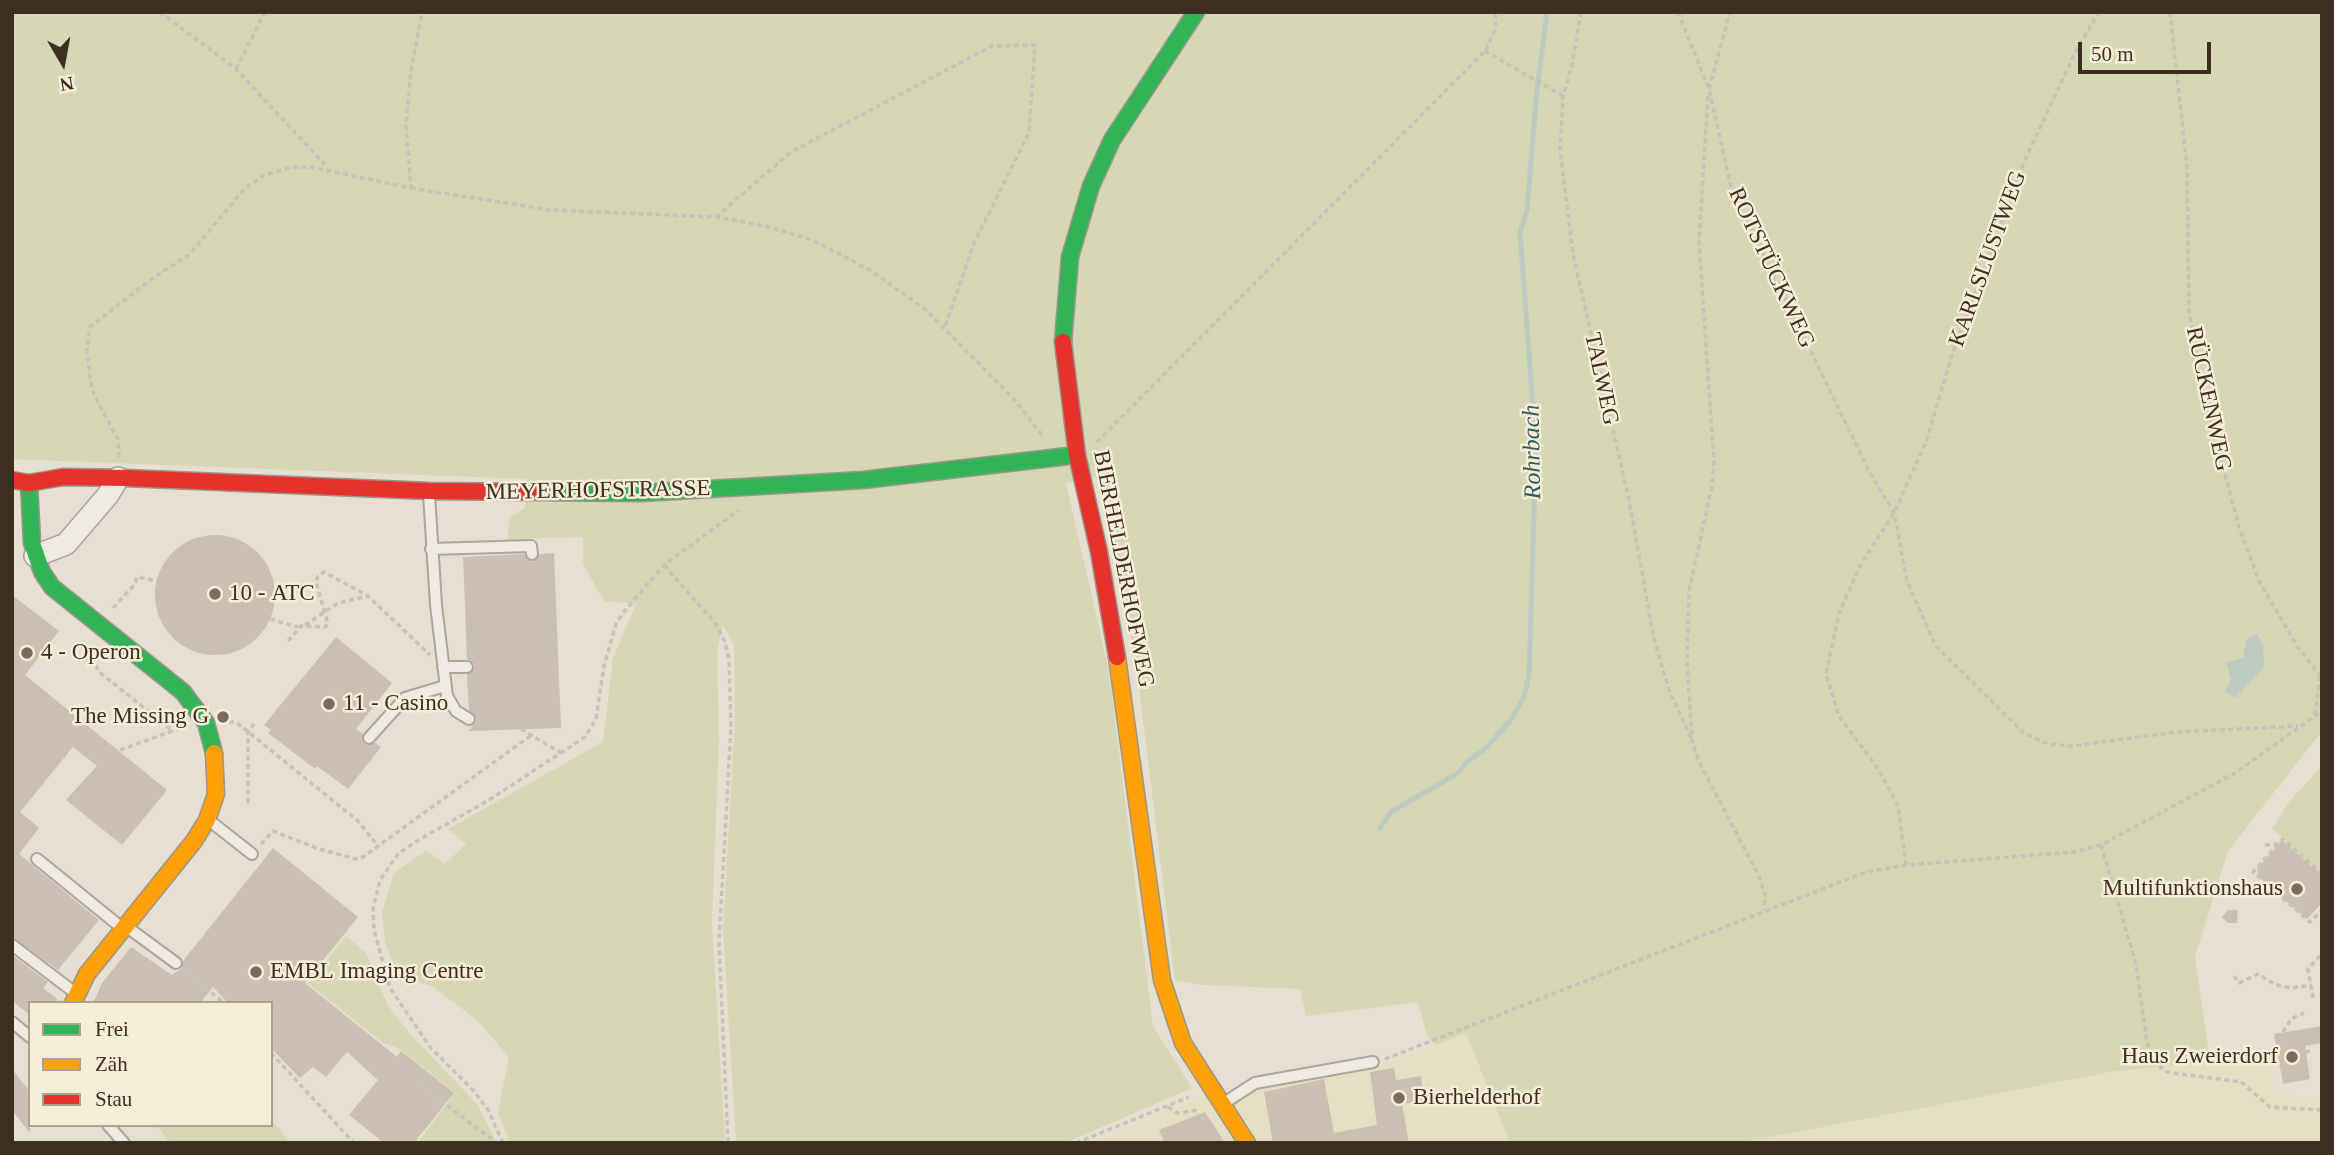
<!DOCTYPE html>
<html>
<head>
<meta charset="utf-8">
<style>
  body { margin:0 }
  #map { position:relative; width:2334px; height:1155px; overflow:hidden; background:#e7e0d1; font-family:"Times New Roman",serif }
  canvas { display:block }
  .frame { position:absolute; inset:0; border:14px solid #3d2e20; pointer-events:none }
  .legend { position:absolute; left:28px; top:1001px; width:245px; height:126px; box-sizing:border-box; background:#f7eed8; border:2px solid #ada18e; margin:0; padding:9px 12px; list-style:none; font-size:21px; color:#3d2e20 }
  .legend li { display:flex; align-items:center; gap:14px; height:35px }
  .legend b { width:35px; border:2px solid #ada18e }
  .north { position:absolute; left:28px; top:28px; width:70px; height:70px; -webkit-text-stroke:5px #f7eed8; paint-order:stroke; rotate:170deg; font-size:19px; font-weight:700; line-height:28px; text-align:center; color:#3d2e20 }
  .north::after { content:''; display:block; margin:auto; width:24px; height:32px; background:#3d2e20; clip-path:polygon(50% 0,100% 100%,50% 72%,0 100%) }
  .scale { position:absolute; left:2078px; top:42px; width:133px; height:32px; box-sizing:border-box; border:4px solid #3d2e20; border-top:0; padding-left:9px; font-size:21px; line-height:24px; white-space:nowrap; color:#3d2e20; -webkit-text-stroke:5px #f7eed8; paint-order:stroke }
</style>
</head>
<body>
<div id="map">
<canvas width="2334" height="1155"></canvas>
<div class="frame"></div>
<ul class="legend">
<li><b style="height:9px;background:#30b455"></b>Frei</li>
<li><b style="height:9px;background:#ff9f0a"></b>Zäh</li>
<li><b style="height:9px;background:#e5322d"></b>Stau</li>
</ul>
<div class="north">N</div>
<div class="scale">50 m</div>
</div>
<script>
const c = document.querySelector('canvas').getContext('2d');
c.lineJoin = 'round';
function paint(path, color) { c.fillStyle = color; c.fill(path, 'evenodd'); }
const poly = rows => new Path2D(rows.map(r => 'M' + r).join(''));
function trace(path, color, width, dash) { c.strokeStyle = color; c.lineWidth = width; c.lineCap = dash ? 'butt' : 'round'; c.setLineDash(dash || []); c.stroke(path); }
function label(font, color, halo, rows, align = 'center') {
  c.font = font + ' "Times New Roman",serif'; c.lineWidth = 5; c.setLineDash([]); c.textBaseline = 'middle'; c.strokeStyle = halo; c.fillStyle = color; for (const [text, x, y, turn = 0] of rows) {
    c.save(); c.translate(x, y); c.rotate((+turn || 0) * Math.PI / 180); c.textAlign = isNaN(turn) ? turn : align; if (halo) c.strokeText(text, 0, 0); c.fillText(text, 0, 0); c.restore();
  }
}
paint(poly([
  [1466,1033,1510,1143,1092,1143,1205,1096,1367,1070],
  [2210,1061,2269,1068,2278,1095,2322,1098,2322,1143,1739,1143,2110,1072]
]), '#e6dfc2');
paint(poly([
  [12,12,2322,12,2322,731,2228,851,2195,957,2210,1061,2110,1072,1739,1143,1510,1143,1466,1033,1436,1045,1427,1036,1418,1002,1306,1016,1300,989,1203,985,1175,980,1138,680,1103,475,1066,483,1109,672,1153,1026,1192,1088,1065,1143,736,1143,723,929,735,717,734,645,723,625,717,652,719,739,712,923,725,1143,510,1143,498,1112,509,1057,477,1020,432,986,397,977,385,941,382,912,394,873,426,851,445,864,466,844,448,829,603,742,613,658,636,604,604,601,583,564,583,537,508,539,509,518,525,508,526,479,12,459],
  [2322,766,2322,874,2272,829,2288,803],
  [346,936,366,953,388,1006,411,1035,477,1104,497,1143,417,1143,455,1093,400,1049,383,1043,308,983],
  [271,1120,291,1143,171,1143,156,1125,271,1125]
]), '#d6d7b3');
paint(poly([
  [2257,634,2263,644,2264,668,2235,698,2225,691,2231,680,2226,662,2243,658,2247,639]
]), '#bcccc2');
trace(poly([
  [1380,828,1391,812,1458,773,1466,763,1487,747,1510,721,1524,697,1529,675,1536,447,1520,233,1527,210,1537,90,1547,12]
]), '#bcccc2', 5);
paint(poly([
  '155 595a60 60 0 1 1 120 0a60 60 0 1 1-120 0Z',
  [554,553,561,728,469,731,477,719,469,710,467,675,475,666,467,659,463,557,524,554,532,562,540,554],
  [12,595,59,631,25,675,167,790,122,845,66,800,97,766,73,747,20,812,39,828,19,854,99,920,58,970,12,937],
  [336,637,392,683,356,729,363,734,364,744,375,743,381,747,348,789,317,766,315,769,268,733,271,730,264,725],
  [2282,840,2322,875,2322,903,2307,919,2258,876,2257,869],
  [273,848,358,917,305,983,397,1057,401,1051,454,1093,414,1143,384,1143,349,1115,378,1080,347,1052,326,1077,313,1067,300,1078,271,1048,271,1003,228,1003,213,987,200,1003,93,1003,102,983,131,947,172,975,182,968,183,961],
  [2228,910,2238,910,2237,923,2228,923,2222,917],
  [12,955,48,982,43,988,57,999,56,1003,30,1003,30,1015,12,1001],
  [2322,1026,2322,1043,2305,1046,2310,1079,2283,1084,2274,1034],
  [1394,1068,1396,1080,1421,1076,1424,1101,1402,1104,1409,1143,1273,1143,1264,1092,1324,1079,1334,1133,1371,1126,1377,1125,1370,1072],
  [12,1069,30,1092,30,1133,12,1110],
  [1205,1112,1225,1143,1164,1143,1159,1130]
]), '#cbbfb2');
const lane = poly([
  [429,494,436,605,447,696,456,711,469,719],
  [431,549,531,546,532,554],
  [443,667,467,667],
  [369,738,405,698,445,686],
  [210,821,252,854],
  [37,859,122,928],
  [127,927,176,963],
  [12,945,74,992],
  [12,1022,30,1037],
  [1224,1103,1255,1083,1373,1062],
  [108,1125,124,1143]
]);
const street = poly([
  [35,556,66,544,108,495,118,478]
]);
const fast = poly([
  [1063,342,1070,257,1091,186,1112,140,1196,12],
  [29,483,32,543,42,572,52,587,183,692,206,723,214,753],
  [538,492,641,493,863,480,1077,455]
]);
const slow = poly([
  [1117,657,1162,980,1183,1043,1247,1143],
  [73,1003,87,974,194,841,207,820,216,794,214,753]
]);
const jam = poly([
  [1063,342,1077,455,1099,552,1117,657],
  [12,480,29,483,63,477,126,478,429,491,538,492]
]);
trace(lane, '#ada599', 14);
trace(street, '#ada599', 24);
trace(fast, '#9c958a', 19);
trace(slow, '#9c958a', 19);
trace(jam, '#9c958a', 19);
trace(poly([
  [160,12,236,69,328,168],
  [1581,12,1572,66,1563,96,1560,150,1573,254,1629,500,1654,639,1669,690,1691,738],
  [1678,12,1709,89,1731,187,1868,469,1894,513,1907,581,1935,645,2024,733,2048,744,2072,746,2176,732,2298,726],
  [2170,12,2187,167,2189,311,2200,381,2239,527,2259,581,2297,646,2322,678],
  [1485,51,1563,96],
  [236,69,265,12],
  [1709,89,1730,12],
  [1708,96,1699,242,1714,462,1712,486,1689,591,1687,661,1692,740,1698,760,1759,876,1765,895,1764,910],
  [411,188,550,210,716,217,766,226,812,240,870,270,925,309,1012,397,1042,435],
  [716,217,791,152,992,46,1035,45,1029,133,974,243,945,327],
  [1097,442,1485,51,1496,28,1495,12],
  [119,457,118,439,94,395,90,377,87,349,90,327,153,278,190,254,245,188,265,175,292,167,311,167,411,188,406,126,411,71,422,12],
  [664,565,716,624,725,642,729,659,731,727,719,942,728,1143],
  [113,608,135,584,137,577,157,581],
  [270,619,298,627],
  [305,625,338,603,368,596],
  [288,641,301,626,325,627,328,624,316,582,318,576,324,572,368,596,430,655],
  [91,649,98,671,173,731],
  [2315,715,2320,676],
  [229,722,236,722,358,821,379,847],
  [521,729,561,753],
  [120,750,183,727],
  [248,803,248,732,254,724],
  [261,844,273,831,319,849,356,859,363,857,533,734],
  [2278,844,2253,872,2310,922,2322,910],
  [2101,845,2136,964,2147,1043,2158,1065,2167,1072,2241,1082,2270,1107,2322,1110],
  [2265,845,2278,844,2283,839,2322,874],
  [1906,865,1898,806,1879,770,1839,716,1826,674,1839,613,1861,564,1894,513,1926,442,1953,352,2024,162,2076,51,2099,12],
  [185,971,224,1003],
  [2234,976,2239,983,2258,974,2276,985,2292,988,2311,985],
  [2313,998,2308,969,2322,954],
  [2283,1032,2291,1019,2304,1013],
  [2306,1052,2310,1051],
  [271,1053,354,1143],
  [1385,1059,1866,872,1906,865,2073,852,2101,845,2235,773,2322,711],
  [420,1085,497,1143],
  [1168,1107,1177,1113,1199,1110],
  [503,1143,488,1110,474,1091,430,1047,390,988,374,930,373,909,380,880,398,854,415,842,489,800,585,737,596,719,604,666,616,624,623,613,664,565,739,510],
  [1076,1143,1189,1097]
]), '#c8c2b9', 3.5, [5, 3.5]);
trace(lane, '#efebe3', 10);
trace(street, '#efebe3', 21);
trace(fast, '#30b455', 16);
trace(slow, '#ff9f0a', 16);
trace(jam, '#e5322d', 16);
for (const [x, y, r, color] of [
  [215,594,7,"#786c5e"],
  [27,653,7,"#786c5e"],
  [329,704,7,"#786c5e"],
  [223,717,7,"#786c5e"],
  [2297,889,7,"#786c5e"],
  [256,972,7,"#786c5e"],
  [2292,1057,7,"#786c5e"],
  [1399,1098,7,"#786c5e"]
]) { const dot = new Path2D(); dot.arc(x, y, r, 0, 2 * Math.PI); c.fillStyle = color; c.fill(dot); trace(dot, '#f7eed8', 2.5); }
label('23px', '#3d2e20', '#f7eed8', [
  ["KARLSLUSTWEG",1988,259,-70],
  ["ROTSTÜCKWEG",1771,268,65],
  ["TALWEG",1601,379,78],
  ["RÜCKENWEG",2208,399,78],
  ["MEYERHOFSTRASSE",598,491,-1],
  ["BIERHELDERHOFWEG",1123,569,79]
]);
label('23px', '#3d2e20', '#f7eed8', [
  ["10 - ATC",229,594],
  ["4 - Operon",41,653],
  ["11 - Casino",343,704],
  ["The Missing G",209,717,"right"],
  ["Multifunktionshaus",2283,889,"right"],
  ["EMBL Imaging Centre",270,972],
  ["Haus Zweierdorf",2278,1057,"right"],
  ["Bierhelderhof",1413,1098]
], 'left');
label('italic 24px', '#2f5d5a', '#f7eed8', [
  ["Rohrbach",1533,452,-91]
]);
</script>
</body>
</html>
